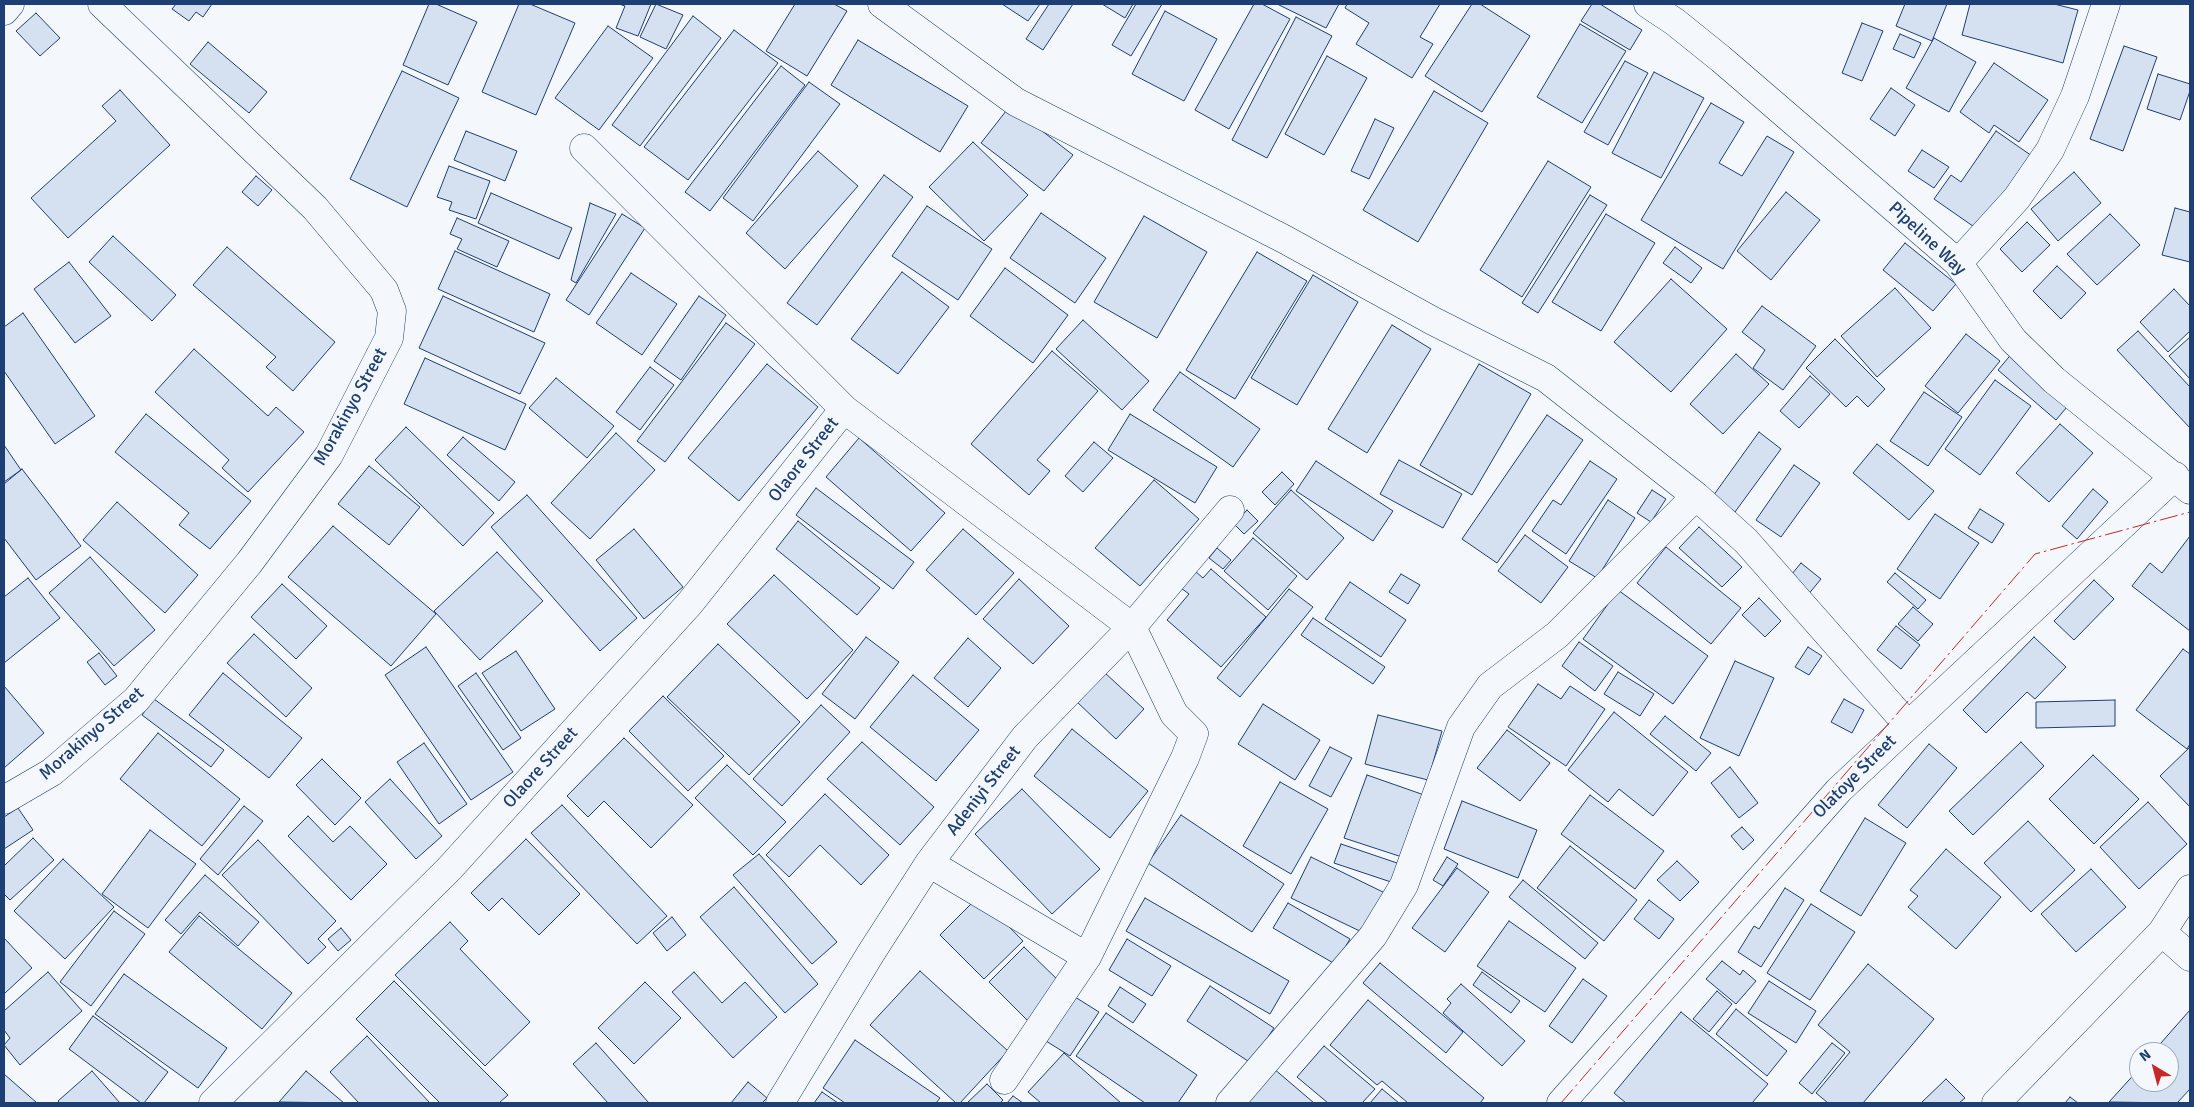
<!DOCTYPE html>
<html>
<head>
<meta charset="utf-8">
<style>
  body { margin:0 }
  #map { position:relative; width:2194px; height:1107px; overflow:hidden; background:#f4f7fb; font-family:Signika,sans-serif }
  canvas { display:block }
  .frame { position:absolute; inset:0; border:5px solid #1d3f73; pointer-events:none }
  .north { position:absolute; left:2129px; top:1042px; width:50px; height:50px; box-sizing:border-box; background:#f4f7fb; border:1px solid #9eadc5; border-radius:50%; rotate:323deg; font-size:14px; font-weight:700; line-height:20px; text-align:center; color:#1d3f73 }
  .north::after { content:''; display:block; margin:auto; width:18px; height:22px; background:#c62828; clip-path:polygon(50% 0,100% 100%,50% 72%,0 100%) }
</style>
</head>
<body>
<div id="map">
<canvas width="2194" height="1107"></canvas>
<div class="frame"></div>
<div class="north">N</div>
</div>
<script>
const c = document.querySelector('canvas').getContext('2d');
c.lineJoin = 'round';
function paint(path, color) { c.fillStyle = color; c.fill(path, 'evenodd'); }
const poly = rows => new Path2D(rows.map(r => 'M' + r).join(''));
function trace(path, color, width, dash) { c.strokeStyle = color; c.lineWidth = width; c.lineCap = dash ? 'butt' : 'round'; c.setLineDash(dash || []); c.stroke(path); }
function label(font, color, halo, rows, align = 'center') {
  c.font = font + ' Signika,sans-serif'; c.lineWidth = 4; c.setLineDash([]); c.textBaseline = 'middle'; c.strokeStyle = halo; c.fillStyle = color; for (const [text, x, y, turn = 0] of rows) {
    c.save(); c.translate(x, y); c.rotate((+turn || 0) * Math.PI / 180); c.textAlign = isNaN(turn) ? turn : align; if (halo) c.strokeText(text, 0, 0); c.fillText(text, 0, 0); c.restore();
  }
}
const building = poly([
  [176,4,212,4,203,17,196,12,189,21,172,9,176,4],
  [429,4,436,4,477,22,448,85,403,65,429,4],
  [519,4,530,4,575,23,536,115,482,92,519,4],
  [619,4,651,4,638,36,616,28,625,6,619,4],
  [656,4,683,15,666,49,640,37,656,4],
  [795,4,834,4,847,11,807,76,766,51,795,4],
  [1002,4,1040,4,1028,21,1002,4],
  [1049,4,1073,4,1043,50,1026,39,1049,4],
  [1102,4,1133,4,1125,18,1102,4],
  [1136,4,1162,4,1131,56,1112,45,1136,4],
  [1254,4,1262,4,1290,19,1229,129,1195,110,1254,4],
  [1277,4,1339,4,1326,28,1277,4],
  [1347,4,1440,4,1420,37,1433,44,1412,78,1356,44,1369,23,1345,8,1347,4],
  [1472,4,1480,4,1530,36,1482,112,1425,76,1472,4],
  [1592,4,1600,4,1642,30,1630,50,1581,21,1592,4],
  [1905,4,1947,4,1932,41,1896,26,1905,4],
  [1970,4,2054,4,2078,10,2063,63,1962,35,1970,4],
  [1165,11,1217,39,1184,101,1132,74,1165,11],
  [36,13,60,38,40,56,16,31,36,13],
  [693,16,721,38,640,146,612,125,693,16],
  [1296,17,1332,36,1267,158,1232,140,1296,17],
  [1862,23,1883,31,1862,81,1842,73,1862,23],
  [1580,24,1626,51,1582,123,1537,97,1580,24],
  [608,26,653,58,599,130,555,98,608,26],
  [734,30,778,63,688,180,644,147,734,30],
  [1900,34,1921,43,1914,58,1893,49,1900,34],
  [1934,38,1976,62,1949,112,1906,88,1934,38],
  [858,40,968,106,940,152,831,85,858,40],
  [208,42,267,92,249,113,190,64,208,42],
  [2124,46,2157,57,2123,151,2090,139,2124,46],
  [1327,56,1367,78,1324,155,1285,134,1327,56],
  [1625,61,1648,73,1608,145,1584,132,1625,61],
  [1994,63,2048,100,2019,142,1994,125,1989,133,1960,112,1994,63],
  [781,66,805,85,710,211,685,192,781,66],
  [402,71,459,98,407,207,350,179,402,71],
  [1654,72,1704,98,1661,178,1612,153,1654,72],
  [2158,74,2190,84,2190,91,2180,120,2147,109,2158,74],
  [809,82,840,104,753,221,723,198,809,82],
  [1891,88,1915,105,1895,136,1870,119,1891,88],
  [120,90,170,145,68,238,31,198,116,121,102,106,120,90],
  [1434,91,1488,123,1418,242,1363,210,1434,91],
  [1711,103,1744,122,1719,163,1742,176,1767,136,1794,152,1723,269,1641,220,1711,103],
  [1010,106,1073,155,1044,191,981,143,1010,106],
  [1375,119,1394,128,1369,179,1351,171,1375,119],
  [466,131,517,151,505,181,454,160,466,131],
  [1996,131,2032,156,1980,231,1934,199,1951,175,1961,182,1996,131],
  [973,142,1028,195,984,241,929,187,973,142],
  [1922,150,1949,167,1934,188,1908,171,1922,150],
  [818,151,858,186,785,269,746,233,818,151],
  [1548,161,1591,187,1522,297,1480,270,1548,161],
  [449,166,490,181,476,219,449,210,452,202,437,197,449,166],
  [2074,172,2101,203,2058,241,2031,209,2074,172],
  [884,175,913,197,817,325,787,303,884,175],
  [256,176,272,190,258,206,242,192,256,176],
  [1786,192,1820,220,1771,280,1737,251,1786,192],
  [491,193,572,228,559,259,478,223,491,193],
  [1590,195,1607,205,1538,313,1522,303,1590,195],
  [590,203,616,214,576,283,571,280,590,203],
  [927,206,992,249,958,300,892,256,927,206],
  [2175,208,2190,212,2190,262,2162,255,2175,208],
  [1041,213,1106,258,1075,303,1010,258,1041,213],
  [622,214,645,228,589,315,566,300,622,214],
  [1606,214,1655,243,1601,331,1552,302,1606,214],
  [2110,214,2140,245,2097,285,2067,254,2110,214],
  [1144,216,1207,252,1157,338,1094,302,1144,216],
  [457,218,509,241,497,267,457,249,462,239,450,234,457,218],
  [2027,222,2050,245,2022,272,2000,249,2027,222],
  [113,236,176,295,152,321,89,262,113,236],
  [1905,243,1956,284,1933,311,1883,270,1905,243],
  [227,247,335,342,293,391,266,367,276,357,193,285,227,247],
  [1675,247,1702,268,1691,283,1663,263,1675,247],
  [455,251,550,294,534,332,438,289,455,251],
  [1257,252,1307,281,1235,399,1186,370,1257,252],
  [69,262,111,316,75,343,34,289,69,262],
  [2057,266,2086,293,2061,319,2033,291,2057,266],
  [1005,268,1068,315,1033,363,970,316,1005,268],
  [902,272,949,307,898,374,851,339,902,272],
  [631,273,677,304,642,355,596,323,631,273],
  [1313,275,1358,302,1297,405,1251,378,1313,275],
  [1671,279,1727,329,1671,392,1614,342,1671,279],
  [1895,288,1931,328,1877,377,1841,336,1895,288],
  [2174,289,2190,306,2190,331,2168,352,2140,322,2174,289],
  [443,296,545,343,520,394,419,348,443,296],
  [699,296,726,315,681,380,654,361,699,296],
  [1762,306,1816,346,1783,390,1753,368,1765,350,1742,332,1762,306],
  [23,313,95,416,55,444,4,371,4,327,23,313],
  [1083,320,1149,381,1122,410,1056,349,1083,320],
  [726,323,755,344,665,462,637,441,726,323],
  [1392,325,1431,349,1367,453,1328,429,1392,325],
  [2138,331,2190,387,2190,428,2117,350,2138,331],
  [1966,334,2000,361,1958,413,1925,386,1966,334],
  [2190,337,2190,379,2169,356,2190,337],
  [1835,339,1885,389,1868,407,1857,396,1846,407,1806,368,1835,339],
  [194,349,268,416,276,407,304,432,248,492,222,468,229,460,155,392,194,349],
  [1052,351,1098,391,1037,460,1050,471,1029,495,971,444,1052,351],
  [2014,351,2072,401,2056,420,1998,370,2014,351],
  [1736,354,1769,384,1723,434,1690,404,1736,354],
  [425,358,526,404,505,450,404,404,425,358],
  [767,364,818,407,739,501,688,458,767,364],
  [1479,364,1531,394,1472,495,1420,465,1479,364],
  [650,367,674,385,640,430,616,412,650,367],
  [1180,372,1260,429,1233,467,1153,410,1180,372],
  [1810,376,1830,394,1799,428,1780,411,1810,376],
  [556,378,614,426,587,458,529,408,556,378],
  [1995,380,2031,406,1980,475,1945,449,1995,380],
  [1924,392,1962,417,1928,466,1890,441,1924,392],
  [146,414,251,501,210,549,179,525,189,513,115,452,146,414],
  [1130,414,1217,467,1195,503,1108,450,1130,414],
  [1547,415,1583,440,1497,563,1462,539,1547,415],
  [2060,424,2093,453,2049,502,2016,473,2060,424],
  [406,427,494,513,463,546,375,460,406,427],
  [1759,432,1781,449,1735,512,1713,496,1759,432],
  [616,433,655,470,590,539,551,503,616,433],
  [463,437,515,482,499,501,447,455,463,437],
  [859,438,945,513,911,551,826,477,859,438],
  [1094,442,1113,458,1083,492,1065,476,1094,442],
  [1877,444,1934,491,1909,520,1853,473,1877,444],
  [4,445,21,470,4,482,4,445],
  [1399,460,1462,494,1443,528,1380,494,1399,460],
  [1316,461,1393,511,1373,541,1296,491,1316,461],
  [1590,461,1617,479,1566,554,1532,531,1553,500,1561,505,1590,461],
  [1794,465,1820,483,1781,537,1756,520,1794,465],
  [369,466,420,507,389,545,338,504,369,466],
  [22,469,81,546,36,580,4,538,4,484,22,469],
  [1282,472,1294,484,1275,505,1262,492,1282,472],
  [1154,480,1199,519,1140,586,1095,548,1154,480],
  [816,488,914,562,893,589,796,515,816,488],
  [2093,489,2108,502,2077,539,2062,526,2093,489],
  [1291,490,1344,538,1307,580,1253,533,1291,490],
  [1652,490,1666,499,1651,522,1637,513,1652,490],
  [527,495,637,618,600,651,491,527,527,495],
  [1608,500,1635,518,1597,578,1569,561,1608,500],
  [117,502,198,575,165,613,83,540,117,502],
  [1980,509,2004,524,1992,543,1968,528,1980,509],
  [1247,510,1258,521,1244,534,1234,524,1247,510],
  [1935,514,1979,543,1940,599,1897,569,1935,514],
  [798,521,880,588,857,615,776,549,798,521],
  [333,526,436,614,391,666,288,577,333,526],
  [1699,527,1742,567,1722,587,1679,548,1699,527],
  [634,529,683,587,644,619,596,560,634,529],
  [963,529,1014,573,976,615,926,570,963,529],
  [1525,535,1568,567,1541,603,1498,571,1525,535],
  [2190,536,2190,631,2132,586,2150,563,2162,573,2190,536],
  [1253,538,1297,576,1268,610,1224,571,1253,538],
  [1666,547,1741,608,1711,644,1637,583,1666,547],
  [1217,548,1231,560,1223,569,1209,558,1217,548],
  [497,552,543,601,480,660,434,611,497,552],
  [90,557,155,630,114,666,49,593,90,557],
  [1801,563,1821,579,1807,596,1787,580,1801,563],
  [1211,569,1266,617,1221,667,1167,620,1189,594,1181,588,1195,571,1203,578,1211,569],
  [1895,573,1926,600,1918,609,1887,582,1895,573],
  [1401,574,1420,585,1408,604,1389,592,1401,574],
  [774,575,853,650,807,699,727,624,774,575],
  [28,578,60,618,4,663,4,597,28,578],
  [1019,579,1069,626,1033,664,983,619,1019,579],
  [2094,580,2114,599,2074,640,2054,621,2094,580],
  [1350,582,1406,620,1381,657,1325,619,1350,582],
  [282,584,327,626,296,659,251,617,282,584],
  [1289,589,1313,607,1240,697,1217,678,1289,589],
  [1618,590,1708,656,1673,704,1583,639,1618,590],
  [1759,598,1781,621,1765,637,1742,615,1759,598],
  [1913,607,1933,624,1918,641,1898,624,1913,607],
  [1313,618,1385,667,1373,684,1301,635,1313,618],
  [1896,626,1920,645,1901,669,1877,650,1896,626],
  [254,634,312,688,286,717,227,663,254,634],
  [866,637,899,662,855,719,822,694,866,637],
  [2034,637,2066,667,2035,699,2027,692,1986,733,1963,710,2034,637],
  [968,638,1001,668,968,707,934,678,968,638],
  [1579,642,1613,666,1595,691,1562,666,1579,642],
  [718,644,800,722,749,775,667,697,718,644],
  [426,647,513,772,471,800,385,675,426,647],
  [1808,647,1822,656,1809,675,1795,667,1808,647],
  [2183,649,2190,654,2190,744,2187,749,2136,710,2183,649],
  [516,651,555,709,521,731,482,673,516,651],
  [99,653,117,676,105,685,87,662,99,653],
  [1735,661,1774,678,1739,756,1700,738,1735,661],
  [1104,672,1144,709,1116,739,1076,701,1104,672],
  [1618,672,1654,694,1640,716,1604,694,1618,672],
  [223,673,302,738,269,778,189,715,223,673],
  [476,673,521,738,503,750,458,686,476,673],
  [913,675,979,730,936,781,870,727,913,675],
  [1538,684,1561,699,1570,686,1605,709,1566,766,1508,727,1538,684],
  [4,686,44,733,4,768,4,686],
  [663,696,724,756,688,791,629,731,663,696],
  [154,699,224,750,211,767,142,715,154,699],
  [1844,699,1864,710,1852,733,1831,722,1844,699],
  [2115,700,2115,726,2036,728,2036,702,2115,700],
  [1263,704,1320,740,1295,780,1238,744,1263,704],
  [821,705,850,732,782,806,753,779,821,705],
  [1614,712,1688,772,1653,816,1619,789,1608,802,1568,770,1614,712],
  [1378,715,1442,731,1428,780,1365,764,1378,715],
  [1665,716,1711,753,1696,771,1650,734,1665,716],
  [1072,729,1148,791,1110,838,1034,776,1072,729],
  [1507,730,1550,763,1520,801,1477,768,1507,730],
  [158,733,240,799,202,846,120,779,158,733],
  [624,738,693,805,651,848,604,801,588,817,567,796,624,738],
  [862,742,934,807,900,845,827,779,862,742],
  [2021,742,2044,766,1973,835,1949,811,2021,742],
  [424,743,467,804,439,824,397,762,424,743],
  [1929,744,1957,768,1907,828,1878,805,1929,744],
  [1330,747,1352,758,1331,797,1309,786,1330,747],
  [2190,747,2190,807,2160,776,2190,747],
  [2093,755,2139,799,2094,844,2049,799,2093,755],
  [322,759,361,798,335,825,296,785,322,759],
  [727,765,786,822,753,855,695,798,727,765],
  [1730,767,1758,803,1739,818,1711,783,1730,767],
  [1367,775,1427,796,1405,858,1344,838,1367,775],
  [390,779,442,836,416,859,365,802,390,779],
  [1280,782,1328,809,1291,874,1243,846,1280,782],
  [1022,789,1100,869,1052,914,975,834,1022,789],
  [825,794,889,855,861,885,820,845,789,877,766,855,825,794],
  [1590,795,1664,851,1635,889,1561,834,1590,795],
  [1462,801,1537,830,1518,878,1444,849,1462,801],
  [2148,802,2187,844,2139,889,2100,847,2148,802],
  [562,805,667,916,637,944,531,833,562,805],
  [244,806,263,821,218,875,200,859,244,806],
  [18,808,33,830,4,849,4,817,18,808],
  [1181,815,1284,884,1252,932,1148,863,1181,815],
  [308,816,333,842,350,826,387,864,351,900,288,836,308,816],
  [1865,818,1906,843,1861,916,1820,891,1865,818],
  [2028,821,2075,870,2031,912,1984,863,2028,821],
  [1742,827,1754,840,1743,850,1731,836,1742,827],
  [150,830,196,864,148,928,102,894,150,830],
  [33,838,54,860,10,900,4,894,4,866,33,838],
  [526,839,580,894,539,935,502,898,489,911,471,893,526,839],
  [258,840,336,921,318,939,326,947,308,964,222,875,258,840],
  [1341,844,1400,864,1394,883,1334,863,1341,844],
  [1570,846,1637,900,1604,941,1537,888,1570,846],
  [1946,849,2001,897,1956,949,1908,907,1918,896,1910,890,1946,849],
  [759,854,837,942,812,964,733,875,759,854],
  [1311,857,1385,893,1366,934,1291,898,1311,857],
  [1447,857,1458,864,1443,886,1433,880,1447,857],
  [63,859,114,907,65,959,14,911,63,859],
  [1677,861,1699,882,1680,901,1657,880,1677,861],
  [1457,868,1489,892,1445,952,1412,928,1457,868],
  [2091,869,2126,907,2076,952,2041,914,2091,869],
  [205,875,259,922,238,946,200,912,181,934,165,920,205,875],
  [1523,880,1598,943,1585,959,1509,897,1523,880],
  [734,887,818,984,785,1013,700,917,734,887],
  [1785,888,1804,900,1761,967,1738,952,1754,926,1759,929,1785,888],
  [979,896,1023,941,984,979,940,935,979,896],
  [1145,898,1289,981,1270,1014,1126,931,1145,898],
  [1649,900,1674,919,1659,939,1634,919,1649,900],
  [1288,903,1350,939,1335,964,1273,928,1288,903],
  [1811,904,1855,932,1810,1000,1767,973,1811,904],
  [114,911,145,934,91,1006,60,982,114,911],
  [199,916,292,993,262,1029,169,952,199,916],
  [672,917,686,935,667,951,653,933,672,917],
  [1509,921,1576,968,1545,1012,1477,966,1509,921],
  [450,922,468,941,460,949,530,1022,485,1066,395,975,450,922],
  [341,928,351,940,338,951,328,939,341,928],
  [4,938,32,968,4,994,4,938],
  [1127,939,1171,966,1152,996,1109,970,1127,939],
  [1024,947,1063,985,1028,1021,989,982,1024,947],
  [1722,961,1740,975,1743,970,1756,981,1736,1004,1706,979,1722,961],
  [1380,963,1463,1032,1446,1053,1363,983,1380,963],
  [1868,964,1934,1019,1863,1103,1828,1103,1816,1093,1850,1052,1818,1025,1868,964],
  [920,971,1008,1051,960,1103,956,1103,870,1025,920,971],
  [48,972,82,1011,20,1065,4,1045,10,1038,4,1030,4,1011,48,972],
  [694,972,722,1003,745,982,777,1017,733,1058,672,992,694,972],
  [1482,972,1520,1001,1511,1013,1473,985,1482,972],
  [124,974,227,1048,198,1088,95,1014,124,974],
  [1583,979,1607,996,1572,1043,1549,1026,1583,979],
  [394,981,508,1095,499,1103,440,1103,356,1019,394,981],
  [1769,981,1816,1011,1796,1043,1748,1013,1769,981],
  [645,982,681,1018,634,1064,598,1028,645,982],
  [1461,984,1525,1041,1502,1066,1443,1013,1451,1003,1447,999,1461,984],
  [1210,986,1274,1028,1251,1063,1187,1021,1210,986],
  [1120,987,1146,1004,1133,1023,1108,1006,1120,987],
  [1717,991,1732,1004,1709,1032,1693,1019,1717,991],
  [1075,997,1099,1012,1070,1056,1046,1041,1075,997],
  [1368,1000,1484,1098,1480,1103,1408,1103,1382,1081,1377,1085,1330,1045,1368,1000],
  [1736,1009,1787,1051,1767,1076,1716,1034,1736,1009],
  [2190,1010,2190,1089,2177,1103,2109,1102,2139,1069,2139,1082,2169,1082,2169,1052,2153,1052,2190,1010],
  [1681,1012,1768,1084,1752,1103,1626,1103,1614,1093,1681,1012],
  [1106,1013,1197,1075,1178,1103,1145,1103,1076,1056,1106,1013],
  [93,1016,168,1072,144,1103,141,1103,69,1049,93,1016],
  [367,1036,430,1103,359,1103,330,1072,367,1036],
  [855,1040,940,1098,936,1103,845,1103,823,1088,855,1040],
  [596,1043,649,1103,608,1103,573,1064,596,1043],
  [1832,1043,1845,1053,1812,1094,1799,1083,1832,1043],
  [1324,1046,1375,1089,1362,1103,1328,1103,1297,1077,1324,1046],
  [1064,1053,1121,1103,1041,1103,1028,1092,1064,1053],
  [1273,1068,1314,1103,1243,1103,1273,1068],
  [92,1071,120,1103,60,1103,58,1101,92,1071],
  [306,1071,344,1103,279,1102,306,1071],
  [4,1074,37,1103,4,1103,4,1074],
  [1946,1079,1965,1098,1959,1103,1921,1103,1946,1079],
  [748,1082,767,1098,762,1103,731,1103,748,1082],
  [987,1084,1003,1100,1000,1103,967,1103,987,1084],
  [1382,1089,1399,1103,1370,1103,1382,1089],
  [822,1092,838,1103,814,1103,822,1092],
  [1013,1096,1023,1103,1007,1103,1013,1096],
  [2070,1097,2078,1103,2065,1103,2070,1097]
]);
paint(building, '#d5e0f0');
trace(building, '#1d3f73', 1);
const minor = poly([
  [882,4,1016,102,1284,239,1433,321,1546,378,1696,496,1746,541,1908,725],
  [1648,4,1675,22,1721,59,1958,263,2013,340,2054,380,2190,490],
  [4,11,10,4],
  [584,148,844,409,1132,627,1174,714,1194,734,1185,758,1087,957,1004,1080],
  [1958,263,2017,198,2050,150,2075,96,2106,4],
  [4,800,52,772,136,700,249,563,329,455,389,338,392,311,384,290,315,208,102,4],
  [929,863,1087,957],
  [2162,932,2190,957],
  [213,1103,449,869,690,603,844,409],
  [780,1103,871,953,929,863,1025,737,1132,627,1230,510],
  [1230,1103,1373,936,1404,885,1461,727,1490,686,1557,635,1696,496],
  [1561,1103,1839,790,2175,476],
  [1996,1103,2162,932,2190,889]
]);
trace(minor, '#1d3f73', 29);
trace(minor, '#f4f7fb', 28);
trace(poly([
  [1561,1103,2035,554,2190,512]
]), '#c62828', 1, [18, 4, 2.5, 4]);
label('18px', '#1d3f73', '#f4f7fb', [
  ["Pipeline Way",1927,239,43],
  ["Morakinyo Street",351,407,-61],
  ["Olaore Street",804,460,-52],
  ["Morakinyo Street",92,734,-41],
  ["Olaore Street",541,768,-48],
  ["Olatoye Street",1855,777,-45],
  ["Adeniyi Street",984,791,-52]
]);
</script>
</body>
</html>
